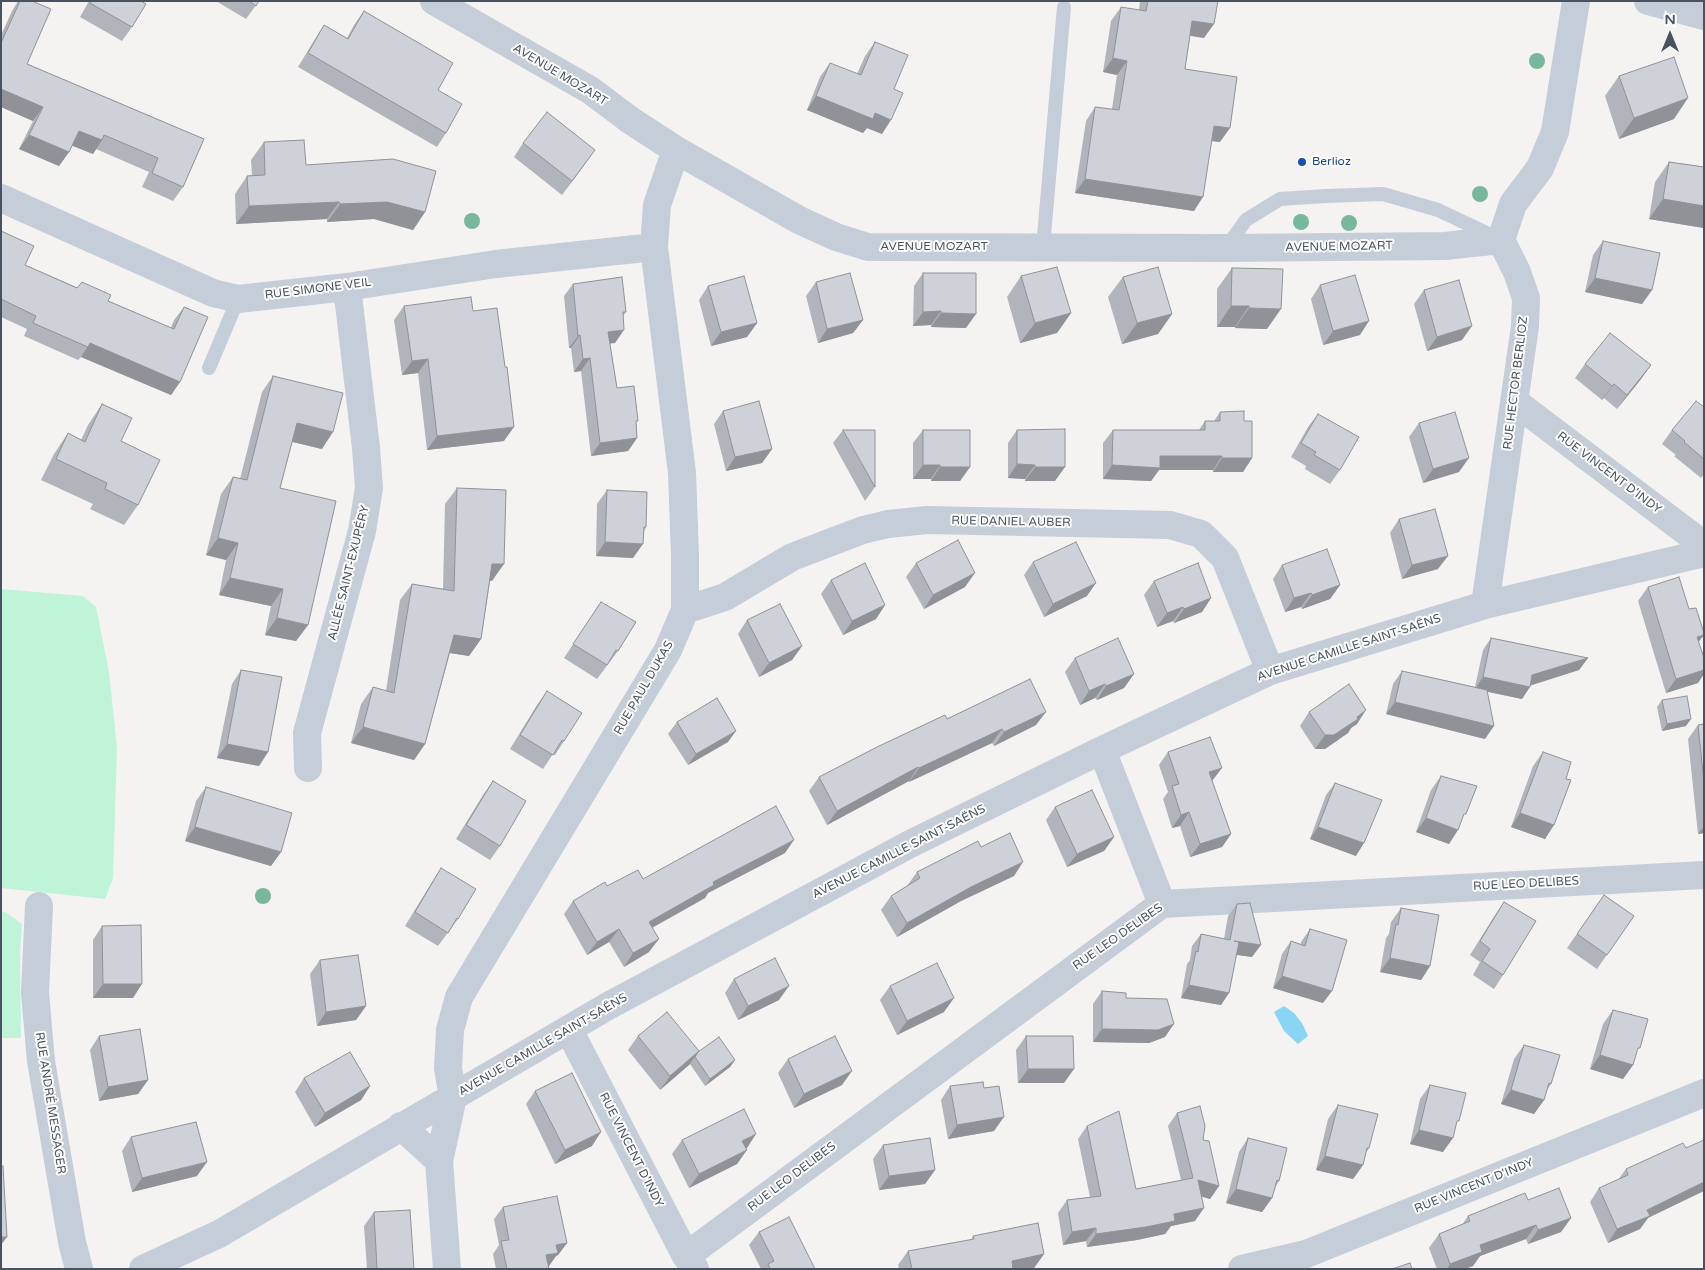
<!DOCTYPE html>
<html>
<head>
<meta charset="utf-8">
<style>
  body { margin:0 }
  #map { position:relative; width:1705px; height:1270px; overflow:hidden; background:#f5f2f2; font-family:"Varela Round",sans-serif }
  canvas { display:block }
  .frame { position:absolute; inset:0; border:2px solid #485362; pointer-events:none }
  .north { position:absolute; left:1645px; top:10px; width:50px; height:50px; -webkit-text-stroke:4px #fff; paint-order:stroke; rotate:0deg; font-size:14px; font-weight:700; line-height:20px; text-align:center; color:#485362 }
  .north::after { content:''; display:block; margin:auto; width:18px; height:22px; background:#485362; clip-path:polygon(50% 0,100% 100%,50% 72%,0 100%) }
</style>
</head>
<body>
<div id="map">
<canvas width="1705" height="1270"></canvas>
<div class="frame"></div>
<div class="north">N</div>
</div>
<script>
const c = document.querySelector('canvas').getContext('2d');
c.lineJoin = 'round';
function paint(path, color) { c.fillStyle = color; c.fill(path, 'evenodd'); }
const poly = rows => new Path2D(rows.map(r => 'M' + r).join(''));
function trace(path, color, width, dash) { c.strokeStyle = color; c.lineWidth = width; c.lineCap = dash ? 'butt' : 'round'; c.setLineDash(dash || []); c.stroke(path); }
function label(font, color, halo, rows, align = 'center') {
  c.font = font + ' "Varela Round",sans-serif'; c.lineWidth = 4; c.setLineDash([]); c.textBaseline = 'middle'; c.strokeStyle = halo; c.fillStyle = color; for (const [text, x, y, turn = 0] of rows) {
    c.save(); c.translate(x, y); c.rotate((+turn || 0) * Math.PI / 180); c.textAlign = isNaN(turn) ? turn : align; if (halo) c.strokeText(text, 0, 0); c.fillText(text, 0, 0); c.restore();
  }
}
paint(poly([
  [1,589,83,596,96,607,109,672,117,748,113,878,105,899,1,888],
  [1,911,7,913,22,924,20,953,21,1038,1,1038]
]), '#bff4d8');
paint(poly([
  [1284,1006,1294,1013,1302,1023,1308,1036,1298,1044,1284,1031,1274,1012]
]), '#89d5f4');
trace(poly([
  [1043,247,1064,7],
  [1226,248,1246,220,1280,199,1326,196,1383,194,1438,210,1493,236],
  [209,368,238,299]
]), '#c5cdd8', 14);
trace(poly([
  [434,1,590,90,630,120,676,150,799,220,836,237,868,247,1226,248,1445,246,1501,240],
  [1648,1,1704,16],
  [1,198,213,293,238,299,347,287,496,264,654,247],
  [1515,402,1704,545],
  [1485,605,1525,326,1526,298,1517,272,1501,240,1513,204,1540,168,1555,132,1576,1],
  [685,610,725,597,792,557,863,530,888,524,927,520,1170,525,1201,534,1225,558,1270,671],
  [1102,750,1162,904],
  [308,768,307,733,362,531,369,488,366,448,347,287],
  [39,906,35,993,41,1061,72,1242,79,1269],
  [569,1030,686,1256,695,1269],
  [401,1126,439,1161],
  [686,1256,1162,904,1704,875],
  [143,1269,219,1234,608,1006,910,844,1102,750,1270,671,1485,605,1704,553],
  [447,1269,439,1161,453,1097,448,1068,450,1030,459,997,668,650,685,610,685,556,682,473,654,247,657,205,676,150],
  [1242,1269,1306,1254,1704,1093]
]), '#c5cdd8', 28);
c.fillStyle = '#77b79b';
for (const [x, y] of [
  [1537,61],
  [1480,194],
  [472,221],
  [1301,222],
  [1349,223],
  [263,896]
]) { c.beginPath(); c.arc(x, y, 8, 0, 2 * Math.PI); c.fill(); }
paint(poly([
  [18,1,32,1,27,64,204,139,183,187,173,201,142,187,149,172,96,149,93,154,72,146,69,152,59,166,19,149,33,121,1,107,1,35,12,11],
  [89,1,141,1,132,27,122,41,80,17],
  [216,1,259,1,246,19],
  [1140,1,1218,1,1204,38,1190,36,1185,69,1220,142,1211,141,1194,211,1075,193,1086,121,1095,107,1112,109,1117,75,1103,72,1111,21,1121,7,1139,10],
  [364,11,438,90,446,133,437,147,298,67,315,39,324,25,347,38,354,25],
  [875,42,894,89,882,134,867,128,863,133,807,110,820,77,830,63,857,74,865,56],
  [1619,76,1674,119,1619,139,1605,96],
  [264,142,306,165,425,212,413,230,374,219,327,222,327,219,236,224,235,194,247,176,252,175,251,160],
  [523,143,585,164,562,195,514,157],
  [1669,162,1704,167,1704,228,1649,219,1655,182],
  [1,231,25,265,171,328,174,320,184,307,180,382,171,395,81,357,78,360,24,336,27,329,1,317],
  [1603,241,1652,290,1642,304,1585,292,1593,255],
  [1232,268,1267,329,1235,328,1235,327,1217,327,1217,289],
  [923,273,966,328,931,327,931,325,913,326,914,286],
  [1021,276,1071,313,1057,333,1020,343,1007,297],
  [1123,277,1172,314,1158,334,1122,344,1108,297],
  [816,282,863,320,853,333,818,343,806,296],
  [573,284,626,312,623,316,615,343,610,343,617,388,636,424,637,438,628,451,591,456,581,371,574,372,571,348,569,348,564,296],
  [1320,285,1360,335,1323,345,1311,299],
  [708,286,757,323,747,337,711,346,699,300],
  [1424,290,1462,340,1427,351,1414,304],
  [404,306,473,311,504,441,427,450,418,373,402,375,394,320],
  [1585,364,1651,365,1641,379,1617,409,1604,398,1602,400,1575,378],
  [273,376,322,449,292,442,280,488,308,625,296,641,265,635,271,606,219,595,226,560,206,555,221,494,233,477,240,479,262,392],
  [102,404,121,441,138,505,124,525,90,509,93,504,41,480,54,454,68,433,81,440,88,425],
  [1704,407,1704,474,1701,478,1674,456,1676,455,1662,444,1672,430],
  [723,411,772,449,762,463,726,471,714,424],
  [1220,412,1244,421,1252,458,1243,472,1213,472,1213,470,1159,470,1151,481,1103,479,1103,443,1113,430,1199,430,1205,421,1214,421],
  [1318,414,1340,470,1330,484,1305,469,1306,466,1291,457,1308,427],
  [1419,423,1459,472,1423,483,1409,437],
  [843,430,875,487,865,501,833,443],
  [923,430,970,467,960,481,931,481,931,479,913,479,913,443],
  [1017,430,1055,481,1025,481,1025,479,1008,478,1008,443],
  [457,488,492,581,490,581,481,639,469,656,450,653,425,744,414,760,351,743,361,704,373,687,386,691,400,600,412,584,443,589,445,504],
  [607,490,646,527,644,531,633,558,596,556,597,504],
  [1399,519,1438,569,1402,579,1390,533],
  [1033,562,1087,596,1044,617,1024,575],
  [916,563,965,587,924,609,906,577],
  [1282,565,1340,585,1330,599,1302,609,1301,607,1285,612,1273,579],
  [831,580,885,605,876,619,843,635,821,594],
  [1154,581,1211,598,1202,612,1174,623,1173,621,1157,627,1144,595],
  [1648,587,1699,642,1698,683,1666,693,1638,601],
  [601,602,618,651,597,679,564,658],
  [747,620,802,646,792,660,759,677,738,634],
  [1491,638,1588,658,1579,670,1530,685,1522,699,1488,692,1485,739,1386,714,1393,684,1402,671,1475,687,1483,650],
  [1075,658,1134,674,1124,688,1097,700,1095,698,1080,705,1065,672],
  [241,670,268,752,259,766,217,758,232,684],
  [547,691,564,741,555,755,553,754,543,769,510,749,537,705],
  [1662,700,1686,726,1662,731,1657,707],
  [1309,712,1357,724,1351,728,1348,733,1325,749,1315,749,1300,726],
  [947,719,1036,725,994,746,992,743,909,782,909,781,827,825,809,791,819,777],
  [677,722,728,742,688,765,668,734],
  [1704,724,1704,833,1698,834,1688,739,1698,725],
  [1168,752,1212,781,1231,834,1222,847,1190,857,1180,826,1172,828,1163,799,1168,792,1159,765],
  [1543,752,1566,779,1545,839,1511,827,1533,766],
  [1441,776,1461,822,1449,844,1416,832,1431,790],
  [493,781,500,846,490,860,456,839,483,795],
  [1335,783,1356,856,1310,839,1326,795],
  [206,787,281,852,271,866,185,841,196,801],
  [1055,807,1114,837,1104,851,1067,867,1046,820],
  [981,847,1014,876,961,901,897,937,881,910,891,896,907,886,917,872],
  [785,853,708,893,705,898,652,928,649,952,624,967,609,942,587,955,564,914,573,901,607,886],
  [441,868,458,919,438,946,405,926,432,882],
  [1604,895,1634,916,1597,969,1567,948],
  [1504,902,1503,975,1494,989,1473,975,1480,962,1470,955,1495,915],
  [1237,904,1252,957,1237,955,1221,1005,1181,998,1187,964,1190,960,1192,946,1201,934,1224,939,1228,916],
  [1401,908,1430,966,1421,980,1380,972,1386,938,1389,934,1391,922],
  [102,926,133,998,93,998,93,940],
  [1310,929,1323,1003,1273,988,1282,954,1291,941,1301,944,1301,942],
  [320,960,366,1006,356,1020,317,1026,310,974],
  [734,979,779,1000,738,1020,725,993],
  [890,986,944,1012,897,1035,880,1000],
  [1102,991,1126,998,1165,1037,1149,1043,1093,1042,1093,1004],
  [1613,1010,1636,1054,1633,1065,1623,1079,1590,1069,1603,1024],
  [99,1036,148,1080,138,1094,99,1101,90,1050],
  [638,1036,699,1051,735,1060,730,1067,705,1086,690,1064,660,1090,628,1050],
  [1026,1036,1064,1083,1018,1083,1016,1050],
  [1524,1045,1551,1084,1547,1090,1544,1100,1534,1114,1501,1104,1514,1059],
  [788,1059,842,1085,794,1108,778,1073],
  [304,1078,370,1086,361,1100,315,1127,295,1092],
  [1430,1085,1456,1126,1443,1152,1410,1144,1420,1099],
  [950,1086,994,1131,948,1139,941,1100],
  [535,1091,592,1146,555,1164,526,1104],
  [1338,1105,1369,1148,1366,1153,1363,1165,1353,1179,1316,1170,1328,1119],
  [1177,1113,1203,1140,1219,1186,1210,1199,1202,1196,1195,1221,1171,1226,1165,1234,1137,1240,1087,1247,1086,1241,1063,1245,1058,1213,1067,1200,1090,1197,1078,1139,1087,1126,1136,1189,1181,1180,1168,1126],
  [131,1137,197,1176,132,1192,122,1151],
  [1248,1138,1279,1181,1276,1186,1272,1198,1262,1212,1226,1203,1239,1152],
  [682,1140,747,1148,737,1164,689,1188,672,1154],
  [883,1145,935,1170,925,1184,879,1190,873,1159],
  [1626,1169,1648,1218,1640,1229,1608,1243,1590,1202,1599,1188,1618,1180],
  [1528,1200,1571,1218,1561,1232,1528,1244,1526,1239,1480,1256,1473,1266,1465,1269,1437,1269,1429,1248,1439,1234,1462,1225,1468,1216],
  [503,1207,567,1243,558,1255,556,1256,549,1266,548,1266,549,1269,496,1269,493,1254,499,1245,494,1219],
  [374,1212,414,1269,367,1269,364,1226],
  [759,1232,815,1269,761,1269,749,1245],
  [973,1236,1044,1254,1034,1268,1032,1269,899,1269,898,1265,908,1251,971,1240]
]), '#b1b4ba');
paint(poly([
  [1192,21,1214,24,1204,38,1182,34],
  [1113,58,1127,61,1117,75,1103,72],
  [1,89,43,107,33,121,1,107],
  [816,96,875,113,891,120,882,134,867,128,863,133,807,110],
  [1688,98,1674,119,1619,139,1634,118],
  [1214,126,1230,128,1220,142,1204,140],
  [79,131,102,140,93,154,69,144],
  [29,135,69,152,59,166,19,149],
  [595,150,585,164,562,195,572,181],
  [1085,179,1203,197,1194,211,1075,193],
  [1663,199,1704,206,1704,228,1649,219],
  [339,202,327,219,236,224,249,206],
  [387,202,425,212,413,230,374,219,327,222,340,204],
  [1595,278,1652,290,1642,304,1585,292],
  [1231,306,1249,306,1235,327,1217,327],
  [1249,308,1281,309,1267,329,1235,328],
  [941,311,931,325,913,326,923,312],
  [941,313,976,314,966,328,931,327],
  [1071,313,1057,333,1020,343,1035,323],
  [1172,314,1158,334,1122,344,1137,323],
  [863,320,853,333,818,343,827,329],
  [1369,321,1360,335,1323,345,1333,331],
  [757,323,747,337,711,346,721,332],
  [1472,326,1462,340,1427,351,1437,337],
  [624,330,615,343,599,345,608,332],
  [580,335,571,348,569,348,578,336],
  [90,343,180,382,171,395,81,357],
  [590,358,581,371,574,372,583,359],
  [428,359,418,373,402,375,412,361],
  [1651,365,1641,379,1617,409,1627,395],
  [1614,384,1604,398,1602,400,1612,386],
  [297,423,333,432,322,449,285,440],
  [514,427,504,441,427,450,437,436],
  [637,438,628,451,591,456,600,443],
  [772,449,762,463,726,471,735,457],
  [1160,456,1222,456,1213,470,1159,470,1151,481,1103,479,1112,465],
  [1222,458,1252,458,1243,472,1213,472],
  [1469,458,1459,472,1423,483,1433,469],
  [1017,464,1035,465,1025,479,1008,478],
  [923,465,940,465,931,479,913,479],
  [940,467,970,467,960,481,931,481],
  [1035,467,1065,467,1055,481,1025,481],
  [218,538,238,543,226,560,206,555],
  [605,542,643,544,633,558,596,556],
  [1448,556,1438,569,1402,579,1412,565],
  [492,564,504,564,492,581,481,580],
  [975,573,965,587,924,609,933,595],
  [230,578,283,589,271,606,219,595],
  [1096,583,1087,596,1044,617,1053,604],
  [1340,585,1330,599,1302,609,1312,595],
  [1311,593,1301,607,1285,612,1294,598],
  [1211,598,1202,612,1174,623,1184,609],
  [885,605,876,619,843,635,852,621],
  [1183,607,1173,621,1157,627,1167,613],
  [277,618,308,625,296,641,265,635],
  [454,635,481,639,469,656,443,652],
  [1704,635,1694,648,1697,637],
  [802,646,792,660,759,677,769,663],
  [1588,658,1579,670,1526,687,1530,687,1522,699,1475,689,1483,677,1532,675],
  [1704,670,1704,674,1698,683,1666,693,1676,679],
  [1134,674,1124,688,1097,700,1106,686],
  [1105,684,1095,698,1080,705,1089,691],
  [1395,702,1494,726,1485,739,1386,714],
  [1366,710,1357,724,1351,728,1348,733,1325,749,1315,749,1325,735,1357,717],
  [1046,712,1036,725,994,746,1004,732],
  [1691,719,1686,726,1662,731,1667,724],
  [363,727,425,744,414,760,351,743],
  [1002,729,992,743,909,782,919,768],
  [736,731,728,742,688,765,696,754],
  [227,744,268,752,259,766,217,758],
  [918,767,909,781,827,825,837,811],
  [1222,768,1212,781,1209,772],
  [1189,812,1180,826,1172,828,1181,815],
  [1520,813,1554,825,1545,839,1511,827],
  [1426,818,1458,830,1449,844,1416,832],
  [1704,826,1704,833,1698,834],
  [195,827,281,852,271,866,185,841],
  [1318,827,1364,843,1356,856,1310,839],
  [1231,834,1222,847,1190,857,1200,844],
  [1114,837,1104,851,1067,867,1077,854],
  [794,840,785,853,708,893,705,898,639,935,649,922,713,882],
  [1023,862,1014,876,961,901,897,937,907,923,971,887],
  [619,929,609,942,587,955,597,942],
  [659,939,649,952,624,967,633,953],
  [1234,941,1261,945,1252,957,1225,953],
  [1390,958,1430,966,1421,980,1380,972],
  [1282,976,1332,991,1323,1003,1273,988],
  [103,984,142,984,133,998,93,998],
  [1189,985,1229,993,1221,1005,1181,998],
  [789,986,779,1000,738,1020,748,1006],
  [954,998,944,1012,897,1035,907,1021],
  [366,1006,356,1020,317,1026,326,1012],
  [1174,1024,1165,1037,1149,1043,1093,1042,1102,1029],
  [699,1051,689,1065,660,1090,670,1076],
  [1600,1055,1633,1065,1623,1079,1590,1069],
  [735,1060,730,1067,705,1086,710,1079],
  [1028,1069,1074,1069,1064,1083,1018,1083],
  [852,1071,842,1085,794,1108,804,1094],
  [148,1080,138,1094,99,1101,108,1087],
  [370,1086,361,1100,315,1127,325,1113],
  [1511,1090,1544,1100,1534,1114,1501,1104],
  [1004,1117,994,1131,948,1139,957,1125],
  [1419,1130,1453,1138,1443,1152,1410,1144],
  [601,1132,592,1146,555,1164,565,1150],
  [756,1134,747,1148,732,1155,742,1141],
  [747,1150,737,1164,689,1188,699,1174],
  [1325,1156,1363,1165,1353,1179,1316,1170],
  [207,1162,197,1176,132,1192,142,1178],
  [935,1170,925,1184,879,1190,889,1176],
  [1198,1180,1219,1186,1210,1199,1189,1193],
  [1704,1182,1704,1191,1648,1218,1640,1229,1608,1243,1617,1229,1647,1210],
  [1236,1189,1272,1198,1262,1212,1226,1203],
  [1204,1208,1195,1221,1171,1226,1165,1234,1137,1240,1087,1247,1096,1234,1174,1214],
  [1571,1218,1561,1232,1528,1244,1538,1230],
  [1536,1225,1526,1239,1480,1256,1473,1266,1465,1269,1447,1269,1450,1264,1480,1245],
  [1096,1228,1086,1241,1063,1245,1072,1232],
  [1,1237,7,1237,1,1245],
  [567,1243,558,1255,556,1256,549,1266,537,1268,546,1255,556,1245],
  [1044,1254,1034,1268,1007,1269,1012,1261]
]), '#909297');
const building = poly([
  [20,1,32,1,51,9,27,64,204,139,183,187,152,173,158,158,104,135,102,140,79,131,69,152,29,135,43,107,1,89,1,43,20,1],
  [91,1,141,1,146,4,132,27,90,3,91,1],
  [249,1,259,1,256,6,249,1],
  [1148,1,1218,1,1214,24,1192,21,1185,69,1237,77,1230,128,1214,126,1203,197,1085,179,1095,107,1119,110,1127,61,1113,58,1121,7,1146,11,1148,1],
  [364,11,453,63,438,90,462,104,446,133,308,53,324,25,348,39,364,11],
  [875,42,908,55,894,89,903,93,891,120,875,113,873,119,816,96,830,63,861,75,875,42],
  [1674,57,1688,98,1634,118,1619,76,1674,57],
  [547,112,595,150,572,181,523,143,547,112],
  [304,140,306,165,393,159,436,171,425,212,387,202,340,204,339,202,249,206,247,176,265,175,264,142,304,140],
  [1669,162,1704,167,1704,206,1663,199,1669,162],
  [1,231,34,246,25,265,77,288,82,282,111,295,108,301,174,329,184,307,208,317,180,382,90,343,88,347,33,323,36,316,1,299,1,231],
  [1603,241,1660,253,1652,290,1595,278,1603,241],
  [1057,267,1071,313,1035,323,1021,276,1057,267],
  [1158,267,1172,314,1137,323,1123,277,1158,267],
  [1232,268,1283,269,1281,309,1249,308,1249,306,1231,306,1232,268],
  [850,273,863,320,827,329,816,282,850,273],
  [923,273,976,273,976,314,941,313,941,311,923,312,923,273],
  [1355,275,1369,321,1333,331,1320,285,1355,275],
  [744,276,757,323,721,332,708,286,744,276],
  [622,277,626,312,623,312,624,330,608,332,617,388,634,386,638,421,636,421,637,438,600,443,590,358,583,359,580,335,578,336,573,284,622,277],
  [1459,280,1472,326,1437,337,1424,290,1459,280],
  [471,297,473,311,497,308,505,367,507,367,514,427,437,436,428,359,412,361,404,306,471,297],
  [1610,333,1651,365,1627,395,1614,384,1612,386,1585,364,1610,333],
  [273,376,343,393,333,432,297,423,280,488,336,501,308,625,277,618,283,589,230,578,238,543,218,538,233,477,247,480,273,376],
  [759,401,772,449,735,457,723,411,759,401],
  [1696,401,1704,407,1704,459,1684,442,1685,441,1672,430,1696,401],
  [102,404,132,418,121,441,160,460,138,505,105,489,107,483,56,459,68,433,85,442,102,404],
  [1244,411,1244,421,1252,421,1252,458,1222,458,1222,456,1160,456,1160,468,1112,465,1113,430,1205,430,1205,421,1220,421,1220,412,1244,411],
  [1455,412,1469,458,1433,469,1419,423,1455,412],
  [1318,414,1359,437,1340,470,1314,455,1316,452,1301,443,1318,414],
  [1065,429,1065,467,1035,467,1035,465,1017,464,1017,430,1065,429],
  [843,430,875,430,875,487,843,430],
  [923,430,970,430,970,467,940,467,940,465,923,465,923,430],
  [457,488,506,490,504,564,492,564,481,639,454,635,425,744,363,727,373,687,394,693,412,584,454,591,457,488],
  [607,490,647,492,646,527,644,527,643,544,605,542,607,490],
  [1435,509,1448,556,1412,565,1399,519,1435,509],
  [958,540,975,573,933,595,916,563,958,540],
  [1076,542,1096,583,1053,604,1033,562,1076,542],
  [1327,549,1340,585,1312,595,1311,593,1294,598,1282,565,1327,549],
  [865,563,885,605,852,621,831,580,865,563],
  [1198,563,1211,598,1184,609,1183,607,1167,613,1154,581,1198,563],
  [1679,577,1689,609,1696,608,1704,633,1704,635,1697,637,1704,658,1704,670,1676,679,1648,587,1679,577],
  [601,602,636,622,618,651,616,650,607,665,573,644,601,602],
  [780,604,802,646,769,663,747,620,780,604],
  [1118,638,1134,674,1106,686,1105,684,1089,691,1075,658,1118,638],
  [1491,638,1588,658,1532,675,1530,687,1483,677,1491,638],
  [241,670,282,677,268,752,227,744,241,670],
  [1402,671,1487,690,1494,726,1395,702,1402,671],
  [1030,679,1046,712,1004,732,1002,729,919,768,918,767,837,811,819,777,877,747,945,715,947,719,1030,679],
  [1349,684,1366,710,1357,717,1358,719,1334,735,1325,735,1309,712,1349,684],
  [547,691,582,713,564,741,562,740,553,755,520,735,547,691],
  [1687,696,1691,719,1667,724,1662,700,1687,696],
  [717,698,736,731,696,754,677,722,717,698],
  [1704,724,1704,782,1698,725,1704,724],
  [1210,737,1222,768,1209,772,1231,834,1200,844,1189,812,1181,815,1172,786,1179,784,1168,752,1210,737],
  [1543,752,1571,762,1566,779,1571,780,1554,825,1520,813,1543,752],
  [1441,776,1477,786,1466,814,1464,814,1458,830,1426,818,1441,776],
  [493,781,526,801,500,846,466,825,493,781],
  [1335,783,1382,800,1364,843,1318,827,1335,783],
  [206,787,292,813,281,852,195,827,206,787],
  [1092,790,1114,837,1077,854,1055,807,1092,790],
  [776,806,794,840,713,882,714,885,649,922,659,939,633,953,619,929,597,942,573,901,605,882,607,886,638,870,643,879,776,806],
  [1010,833,1023,862,971,887,907,923,891,896,920,878,917,872,978,841,981,847,1010,833],
  [441,868,476,889,458,919,457,918,448,933,415,912,441,868],
  [1604,895,1634,916,1607,955,1577,934,1604,895],
  [1504,902,1536,921,1503,975,1482,961,1490,949,1480,941,1504,902],
  [1250,903,1261,945,1234,941,1239,942,1229,993,1189,985,1196,951,1198,952,1201,934,1230,940,1237,904,1250,903],
  [1401,908,1439,915,1430,966,1390,958,1396,924,1398,925,1401,908],
  [141,925,142,984,103,984,102,926,141,925],
  [1310,929,1347,940,1332,991,1282,976,1291,941,1305,946,1310,929],
  [358,955,366,1006,326,1012,320,960,358,955],
  [775,958,789,986,748,1006,734,979,775,958],
  [937,963,954,998,907,1021,890,986,937,963],
  [1102,991,1126,993,1126,998,1167,999,1174,1024,1158,1030,1102,1029,1102,991],
  [1613,1010,1648,1019,1640,1048,1638,1048,1633,1065,1600,1055,1613,1010],
  [667,1012,699,1051,670,1076,638,1036,667,1012],
  [140,1029,148,1080,108,1087,99,1036,140,1029],
  [835,1036,852,1071,804,1094,788,1059,835,1036],
  [1026,1036,1073,1036,1074,1069,1028,1069,1026,1036],
  [719,1037,735,1060,710,1079,695,1057,698,1052,719,1037],
  [1524,1045,1560,1055,1551,1084,1549,1083,1544,1100,1511,1090,1524,1045],
  [350,1052,370,1086,325,1113,304,1078,350,1052],
  [572,1073,601,1132,565,1150,535,1091,572,1073],
  [983,1082,984,1088,999,1086,1004,1117,957,1125,950,1086,983,1082],
  [1430,1085,1466,1093,1459,1121,1457,1121,1453,1138,1419,1130,1430,1085],
  [1338,1105,1378,1114,1369,1148,1367,1148,1363,1165,1325,1156,1338,1105],
  [1200,1106,1205,1126,1203,1140,1209,1141,1219,1186,1198,1180,1204,1208,1174,1214,1175,1221,1146,1227,1096,1234,1096,1228,1072,1232,1067,1200,1101,1196,1087,1126,1119,1111,1136,1189,1193,1178,1177,1113,1200,1106],
  [744,1109,756,1134,742,1141,747,1150,699,1174,682,1140,744,1109],
  [196,1122,207,1162,142,1178,131,1137,196,1122],
  [930,1138,935,1170,889,1176,883,1145,930,1138],
  [1248,1138,1287,1148,1279,1181,1277,1180,1272,1198,1236,1189,1248,1138],
  [1704,1140,1704,1182,1647,1210,1650,1216,1617,1229,1599,1188,1628,1175,1626,1169,1683,1143,1686,1148,1704,1140],
  [3,1166,7,1237,1,1237,1,1167,3,1166],
  [1559,1188,1571,1218,1538,1230,1536,1225,1480,1245,1482,1252,1450,1264,1439,1234,1470,1221,1468,1216,1525,1193,1528,1200,1559,1188],
  [557,1196,567,1243,556,1245,558,1253,546,1255,549,1269,507,1269,501,1241,509,1240,503,1207,557,1196],
  [410,1210,414,1269,377,1269,374,1212,410,1210],
  [789,1217,815,1269,770,1269,768,1264,774,1261,759,1232,789,1217],
  [1038,1223,1044,1254,1012,1261,1013,1269,912,1269,908,1251,974,1239,973,1236,1038,1223],
  [1410,1263,1412,1269,1392,1269,1410,1263]
]);
paint(building, '#ced1d8');
trace(building, '#909297', 1);
for (const [x, y, r, color] of [
  [1302,162,5,"#1a4fb4"]
]) { const dot = new Path2D(); dot.arc(x, y, r, 0, 2 * Math.PI); c.fillStyle = color; c.fill(dot); trace(dot, '#fff', 2); }
label('12px', '#485362', '#fff', [
  ["AVENUE MOZART",560,75,31],
  ["AVENUE MOZART",934,247],
  ["AVENUE MOZART",1339,247,-1],
  ["RUE SIMONE VEIL",318,289,-7],
  ["RUE HECTOR BERLIOZ",1516,383,-83],
  ["RUE VINCENT D'INDY",1609,473,37],
  ["RUE DANIEL AUBER",1011,522,1],
  ["ALLÉE SAINT-EXUPÉRY",349,573,-76],
  ["AVENUE CAMILLE SAINT-SAËNS",1349,648,-18],
  ["RUE PAUL DUKAS",644,688,-60],
  ["AVENUE CAMILLE SAINT-SAËNS",899,852,-27],
  ["RUE LEO DELIBES",1526,884,-3],
  ["RUE LEO DELIBES",1118,937,-35],
  ["AVENUE CAMILLE SAINT-SAËNS",543,1045,-30],
  ["RUE ANDRÉ MESSAGER",50,1103,81],
  ["RUE VINCENT D'INDY",631,1150,63],
  ["RUE LEO DELIBES",792,1177,-37],
  ["RUE VINCENT D'INDY",1474,1186,-22]
]);
label('12px', '#164399', '#fff', [
  ["Berlioz",1312,162]
], 'left');
</script>
</body>
</html>
